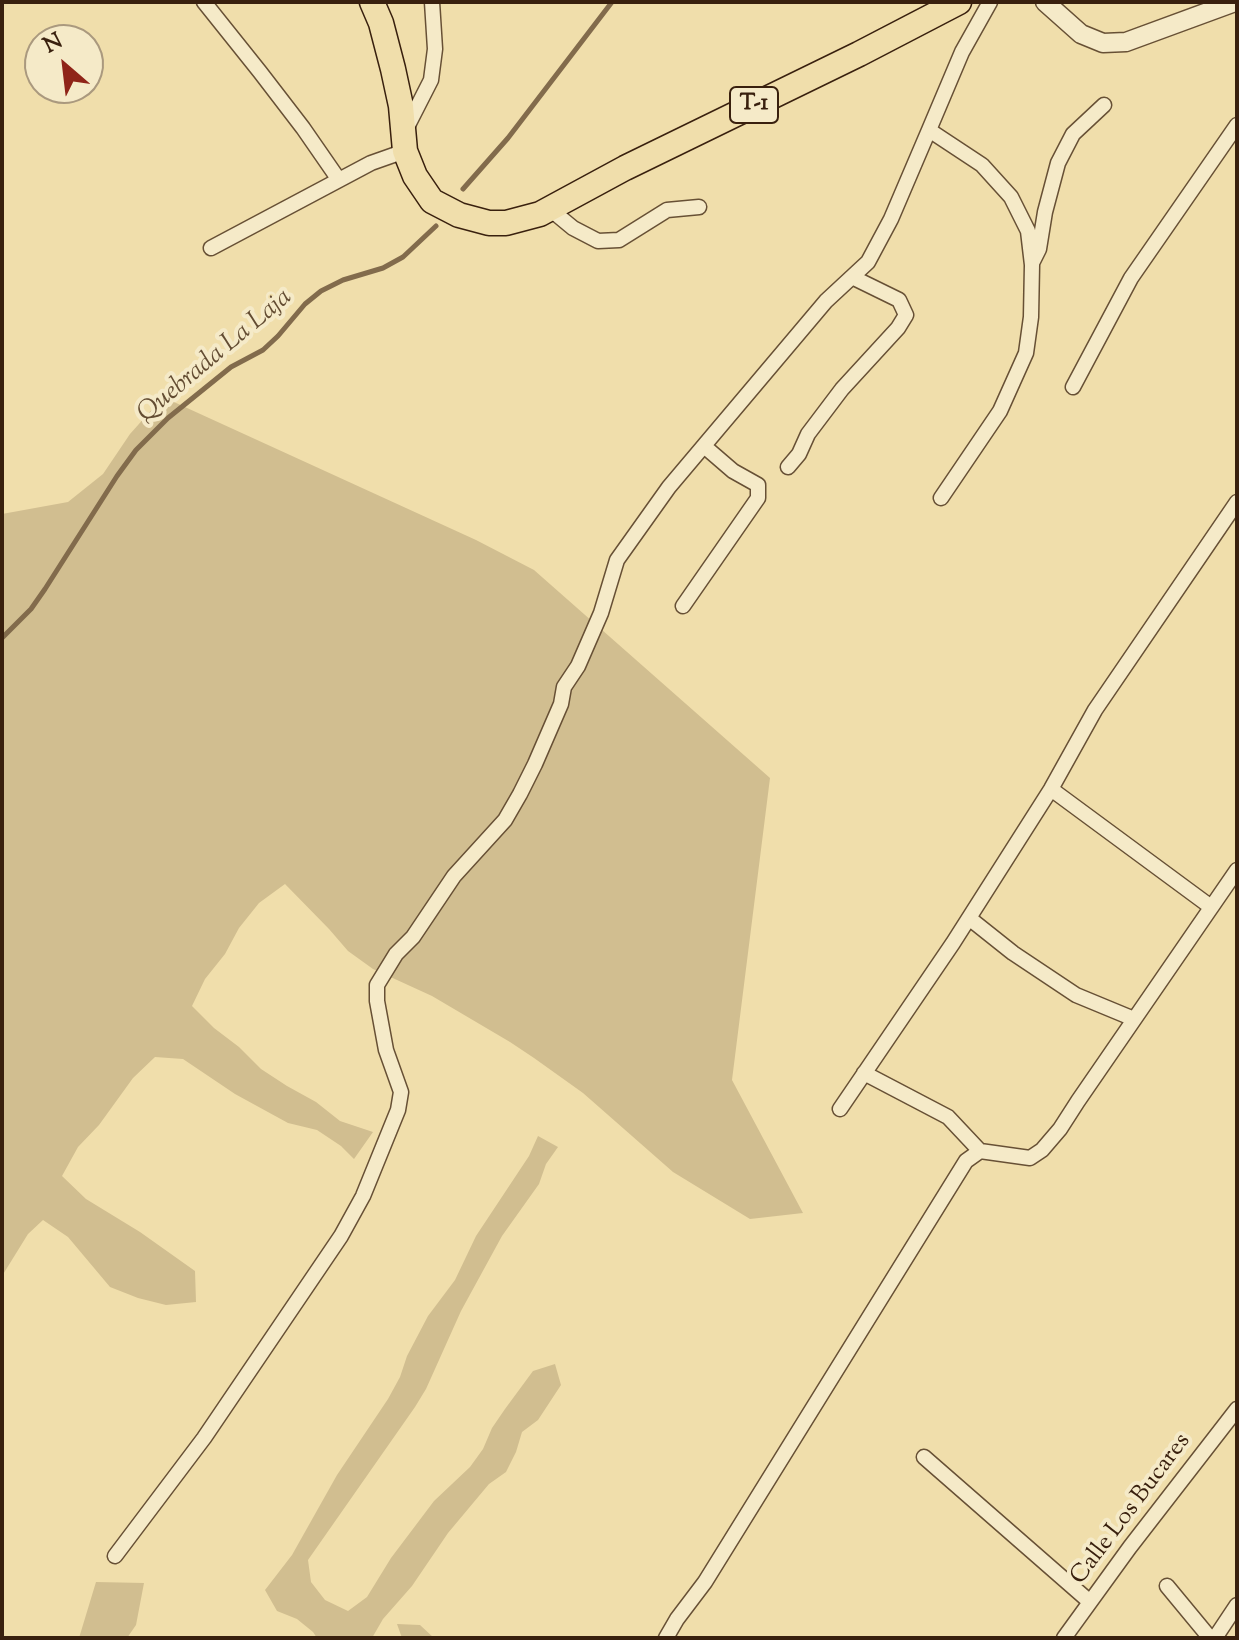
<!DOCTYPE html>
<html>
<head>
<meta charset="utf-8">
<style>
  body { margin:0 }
  #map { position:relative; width:1239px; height:1640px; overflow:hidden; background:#f0deab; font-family:"Sorts Mill Goudy",serif }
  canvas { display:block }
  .frame { position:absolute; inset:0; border:4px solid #39200e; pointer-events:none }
  .north { position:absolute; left:24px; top:24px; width:80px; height:80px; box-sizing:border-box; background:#f5eac8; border:2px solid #aa997e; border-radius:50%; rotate:332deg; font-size:22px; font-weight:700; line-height:32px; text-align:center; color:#39200e }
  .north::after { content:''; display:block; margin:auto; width:28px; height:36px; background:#8f2418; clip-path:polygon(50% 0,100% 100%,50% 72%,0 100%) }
</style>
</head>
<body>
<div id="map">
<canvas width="1239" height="1640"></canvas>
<div class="frame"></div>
<div class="north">N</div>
</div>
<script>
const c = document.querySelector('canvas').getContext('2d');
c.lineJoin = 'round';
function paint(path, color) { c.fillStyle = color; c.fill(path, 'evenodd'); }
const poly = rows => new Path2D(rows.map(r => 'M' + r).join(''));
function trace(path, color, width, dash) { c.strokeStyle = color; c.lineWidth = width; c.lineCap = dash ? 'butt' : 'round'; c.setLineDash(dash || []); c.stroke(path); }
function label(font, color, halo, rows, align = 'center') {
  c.font = font + ' "Sorts Mill Goudy",serif'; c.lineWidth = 8; c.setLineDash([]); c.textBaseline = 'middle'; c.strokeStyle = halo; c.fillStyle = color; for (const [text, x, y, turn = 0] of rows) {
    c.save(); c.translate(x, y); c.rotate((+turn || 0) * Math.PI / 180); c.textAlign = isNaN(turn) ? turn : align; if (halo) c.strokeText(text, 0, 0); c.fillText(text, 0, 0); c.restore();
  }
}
paint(poly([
  [163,397,476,540,534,570,770,778,732,1080,803,1213,750,1219,673,1172,583,1093,534,1058,510,1042,432,996,373,969,348,951,329,929,285,884,259,903,239,928,225,954,205,979,192,1006,214,1028,239,1047,261,1069,287,1086,316,1102,340,1121,373,1132,354,1159,341,1146,317,1130,288,1123,235,1094,183,1059,155,1057,133,1078,99,1125,78,1147,62,1176,86,1199,140,1232,195,1271,196,1302,166,1305,138,1298,110,1287,68,1237,43,1220,28,1234,2,1276,2,514,68,502,103,474,130,434],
  [538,1136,558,1147,546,1164,539,1184,502,1236,461,1311,426,1389,415,1407,308,1560,311,1582,325,1600,348,1611,367,1597,391,1558,434,1501,470,1467,483,1449,492,1428,505,1409,533,1371,555,1364,561,1385,538,1420,522,1432,516,1452,506,1472,489,1484,448,1533,412,1586,383,1619,372,1638,317,1638,313,1632,297,1619,277,1611,265,1590,292,1555,337,1475,388,1399,400,1377,407,1356,428,1316,455,1280,476,1236,529,1156],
  [96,1582,144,1583,136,1625,127,1638,79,1638],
  [397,1624,420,1625,434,1638,402,1638]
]), '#d1be90');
trace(poly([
  [463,189,508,138,612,2],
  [2,638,31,609,45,589,117,476,136,450,168,418,231,367,263,350,278,336,305,304,321,291,343,280,383,268,403,257,436,226]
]), '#826b4c', 5);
const minor = poly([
  [204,2,260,72,303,128,339,180],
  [405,131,431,80,435,49,432,2],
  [550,209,573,228,598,241,619,240,667,210,699,207],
  [211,248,371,163,405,151],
  [1033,261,1039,249,1045,212,1058,163,1073,134,1104,105],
  [1073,387,1131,278,1237,125],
  [788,467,799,454,808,434,842,389,898,328,906,315,899,300,852,277],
  [941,498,1000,411,1026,353,1031,317,1032,265,1028,231,1011,197,982,165,929,130,962,52,990,2],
  [683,606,758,498,758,485,733,471,704,446],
  [1051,789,1211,907],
  [969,918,1013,953,1076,995,1134,1019],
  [864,1073,948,1117,980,1151],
  [840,1109,953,943,1051,789,1095,710,1237,502],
  [924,1457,1090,1602],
  [115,1556,204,1438,341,1236,363,1196,398,1110,401,1092,386,1050,377,1001,377,985,396,954,413,937,454,876,505,820,520,794,535,764,561,704,564,687,578,666,601,613,617,560,669,487,826,301,868,262,891,219,929,130],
  [1167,1586,1210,1638],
  [666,1638,677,1619,705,1582,966,1161,980,1151,1030,1158,1042,1150,1060,1129,1078,1101,1237,870],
  [1064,1638,1130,1547,1237,1409],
  [1215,1638,1237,1605]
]);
const tertiary = poly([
  [1045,2,1081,34,1103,43,1126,42,1235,2]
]);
const trunk = poly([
  [372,2,381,23,393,69,401,106,405,151,415,176,432,201,459,215,489,223,506,223,540,214,625,168,859,54,959,2]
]);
trace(minor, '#675035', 17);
trace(tertiary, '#675035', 21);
trace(trunk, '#39200e', 27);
trace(minor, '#f5eac8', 14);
trace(tertiary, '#f5eac8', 18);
trace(trunk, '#f0deab', 24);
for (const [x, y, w] of [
  [754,105,48]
]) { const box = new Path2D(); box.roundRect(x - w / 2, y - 18, w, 36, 6); c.fillStyle = '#f5eac8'; c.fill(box); trace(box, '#39200e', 2); }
label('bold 22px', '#39200e', null, [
  ["T-1",754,105]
]);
label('24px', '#39200e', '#f5eac8', [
  ["Calle Los Bucares",1132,1510,-53]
]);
label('italic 26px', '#634c32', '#f5eac8', [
  ["Quebrada La Laja",216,357,-40]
]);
</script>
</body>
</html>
